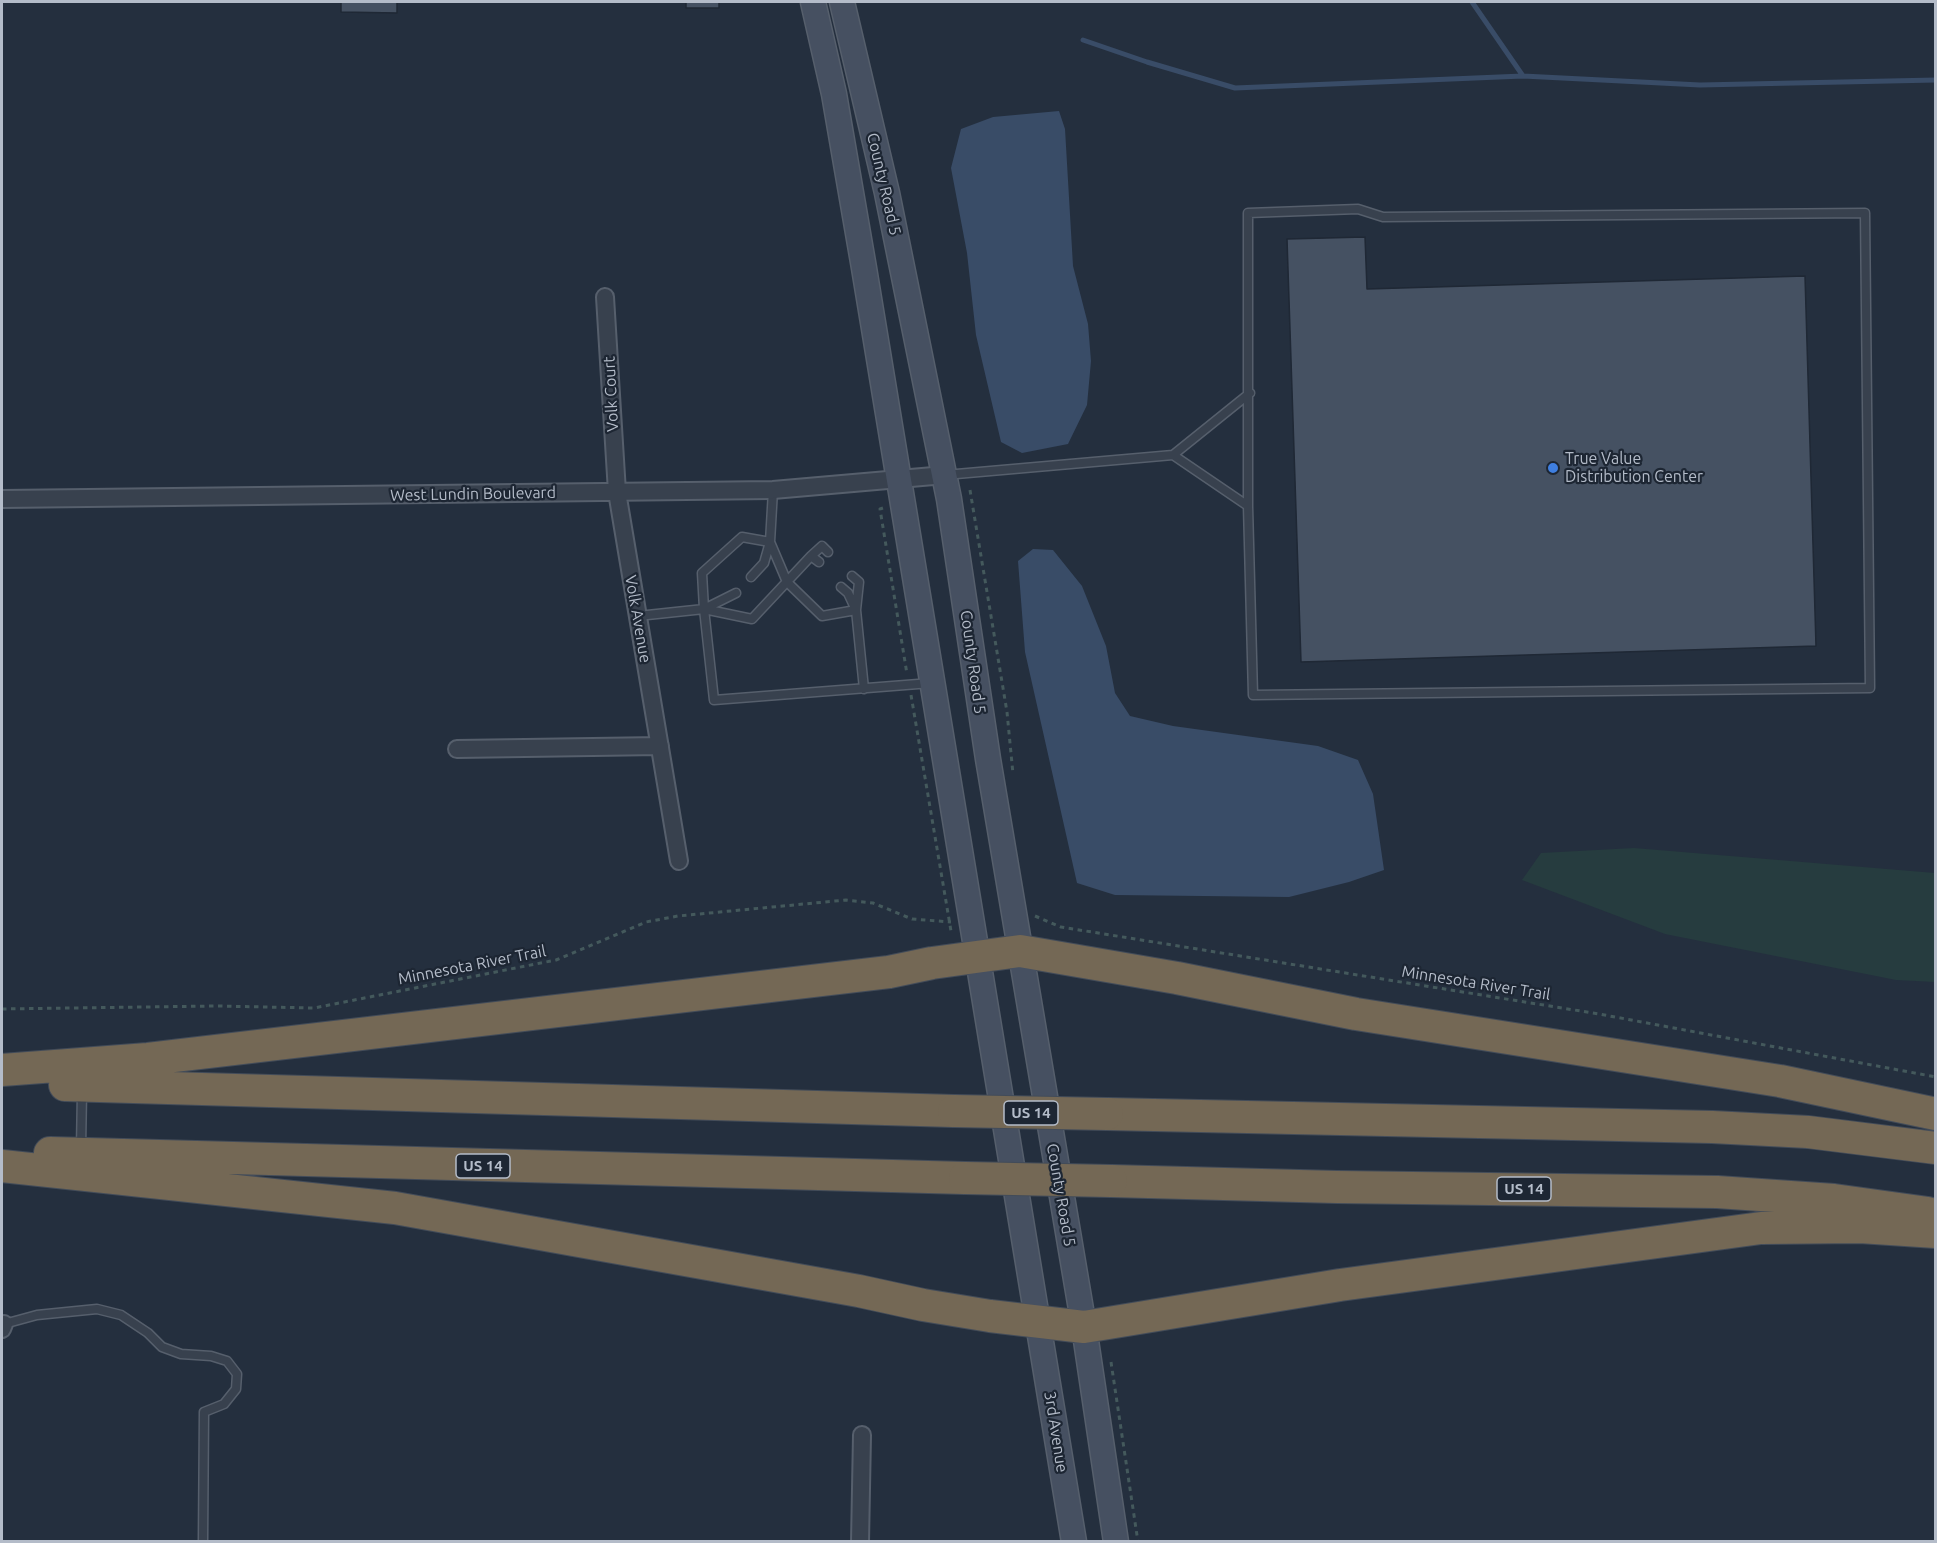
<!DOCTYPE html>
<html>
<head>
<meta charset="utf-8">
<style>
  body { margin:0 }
  #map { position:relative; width:1937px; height:1543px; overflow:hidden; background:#242f3e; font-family:Ubuntu,sans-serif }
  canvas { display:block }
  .frame { position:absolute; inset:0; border:3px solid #b4bcc9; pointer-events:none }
</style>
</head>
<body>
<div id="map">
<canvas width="1937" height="1543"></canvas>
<div class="frame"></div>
</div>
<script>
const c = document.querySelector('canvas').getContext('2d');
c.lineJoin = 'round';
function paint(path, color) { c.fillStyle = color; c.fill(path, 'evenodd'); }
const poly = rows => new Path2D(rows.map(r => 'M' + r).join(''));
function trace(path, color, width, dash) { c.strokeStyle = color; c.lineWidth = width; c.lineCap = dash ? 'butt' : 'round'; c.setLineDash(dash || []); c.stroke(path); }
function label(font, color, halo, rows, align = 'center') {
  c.font = font + ' Ubuntu,sans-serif'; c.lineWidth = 4.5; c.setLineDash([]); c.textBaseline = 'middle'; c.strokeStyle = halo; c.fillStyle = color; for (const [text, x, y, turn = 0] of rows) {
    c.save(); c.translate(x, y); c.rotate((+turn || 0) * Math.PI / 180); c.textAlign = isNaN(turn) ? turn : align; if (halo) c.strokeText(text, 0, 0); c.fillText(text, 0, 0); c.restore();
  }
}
paint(poly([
  [1634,848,1935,873,1935,982,1896,980,1665,934,1522,880,1541,853]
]), '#263c3f');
paint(poly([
  [1059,111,1065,129,1073,266,1088,324,1091,361,1087,405,1068,444,1022,453,1001,442,976,335,967,253,951,168,961,129,993,117],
  [1033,549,1053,550,1082,586,1106,646,1115,693,1130,716,1173,726,1318,746,1358,760,1373,794,1384,870,1349,882,1289,897,1115,895,1077,883,1025,652,1018,561]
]), '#394c67');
trace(poly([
  [1472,2,1523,76],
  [1083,40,1147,62,1235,88,1523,76,1700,85,1936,80]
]), '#394c67', 5);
const building = poly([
  [341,2,397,2,397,13,341,12,341,2],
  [686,2,719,2,719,8,686,8,686,2],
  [1365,237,1367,289,1805,276,1816,646,1301,662,1287,239,1365,237]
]);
paint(building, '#455162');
trace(building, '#1f2835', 1.5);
const lane = poly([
  [1173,455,1250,393],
  [945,475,1173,455,1248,506,1253,695,1870,688,1865,213,1383,217,1358,209,1248,213,1248,506],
  [811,556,822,546,828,552],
  [751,577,764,563,770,542,787,582,822,616,856,610,859,582,852,576],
  [841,587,848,593,856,610,864,689],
  [736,593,704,609,752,619,811,556,819,562],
  [704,609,702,573,742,537,770,542,773,490],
  [638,616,704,609,714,700,931,683],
  [81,1148,82,1092],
  [4,1324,37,1315,97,1309,121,1315,148,1333,162,1347,181,1354,211,1356,227,1361,237,1374,236,1389,224,1404,204,1412,203,1542]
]);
const street = poly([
  [605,297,617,492,679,861],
  [2,499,773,490,945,475],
  [457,749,660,746],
  [2,1329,4,1324],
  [860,1542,862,1435]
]);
const secondary = poly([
  [813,2,834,94,864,268,1074,1542],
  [842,2,887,193,949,499,988,759,1084,1327,1116,1542]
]);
const highway = poly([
  [2,1070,148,1059,889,972,932,963,1020,951,1177,978,1356,1014,1780,1081,1936,1114],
  [65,1085,954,1111],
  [1107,1114,1712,1127,1808,1132,1936,1148],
  [50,1153,965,1178],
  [2,1166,395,1208,859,1291,923,1305,990,1316,1084,1327,1340,1285,1761,1228,1860,1227,1936,1232],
  [1111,1181,1337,1187,1717,1192,1834,1200,1928,1213]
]);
trace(lane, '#565f6c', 11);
trace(street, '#565f6c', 20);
trace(secondary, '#565f6c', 27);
trace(highway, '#434c59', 34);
trace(poly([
  [970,490,1007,712,1013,774],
  [883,508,880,509,907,674],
  [911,695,951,931],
  [1035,916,1061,927,1599,1014,1936,1077],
  [2,1009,217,1006,314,1008,556,960,646,922,678,916,846,900,873,903,912,919,951,922],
  [1111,1362,1138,1542]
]), '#44595c', 3, [4.5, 4.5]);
trace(lane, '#38414e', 8);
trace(street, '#38414e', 16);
trace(secondary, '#465061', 24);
trace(highway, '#746855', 32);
const highwayBridge = poly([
  [954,1111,1107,1114],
  [965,1178,1111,1181]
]);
trace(highwayBridge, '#434c59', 34, []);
trace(highwayBridge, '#746855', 32);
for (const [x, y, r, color] of [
  [1553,468,6,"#3f7fe0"]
]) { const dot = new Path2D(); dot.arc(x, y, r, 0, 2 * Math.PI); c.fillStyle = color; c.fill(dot); trace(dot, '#1d2633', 2); }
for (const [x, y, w] of [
  [1031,1113,54],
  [483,1166,54],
  [1524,1189,54]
]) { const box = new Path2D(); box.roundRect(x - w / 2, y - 12, w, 24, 4.5); c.fillStyle = '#1d2633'; c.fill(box); trace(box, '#b4bcc9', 1.5); }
label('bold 15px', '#b4bcc9', null, [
  ["US 14",1031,1113],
  ["US 14",483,1166],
  ["US 14",1524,1189]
]);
label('16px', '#b4bcc9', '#1d2633', [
  ["County Road 5",884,184,77],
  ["Volk Court",611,394,-93],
  ["West Lundin Boulevard",473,494,-1],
  ["Volk Avenue",638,619,80],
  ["County Road 5",973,662,82],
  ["Minnesota River Trail",472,965,-11],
  ["Minnesota River Trail",1476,983,9],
  ["County Road 5",1061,1195,80],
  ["3rd Avenue",1056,1432,81]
]);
label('16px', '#b4bcc9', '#1d2633', [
  ["True Value",1565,459],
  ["Distribution Center",1565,477]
], 'left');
</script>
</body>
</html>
